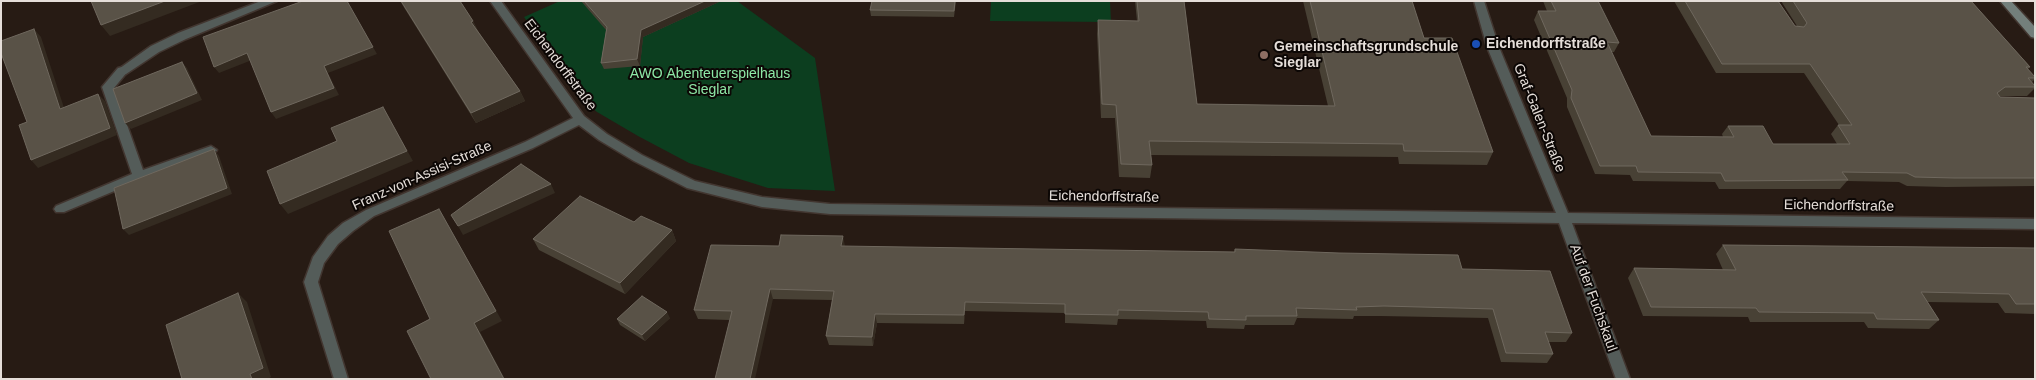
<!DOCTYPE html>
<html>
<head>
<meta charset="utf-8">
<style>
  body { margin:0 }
  #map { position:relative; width:2036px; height:380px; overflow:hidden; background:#271b14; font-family:Helvetica,sans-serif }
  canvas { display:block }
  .frame { position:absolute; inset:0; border:2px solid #e5ded9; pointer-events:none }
</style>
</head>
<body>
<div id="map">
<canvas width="2036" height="380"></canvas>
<div class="frame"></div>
</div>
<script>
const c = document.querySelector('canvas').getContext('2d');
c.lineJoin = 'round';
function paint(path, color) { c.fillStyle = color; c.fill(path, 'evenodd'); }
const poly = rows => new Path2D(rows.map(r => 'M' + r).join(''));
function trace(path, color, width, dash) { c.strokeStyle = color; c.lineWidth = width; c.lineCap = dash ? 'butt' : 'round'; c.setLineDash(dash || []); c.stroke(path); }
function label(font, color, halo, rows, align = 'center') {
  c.font = font + ' Helvetica,sans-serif'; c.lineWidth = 4; c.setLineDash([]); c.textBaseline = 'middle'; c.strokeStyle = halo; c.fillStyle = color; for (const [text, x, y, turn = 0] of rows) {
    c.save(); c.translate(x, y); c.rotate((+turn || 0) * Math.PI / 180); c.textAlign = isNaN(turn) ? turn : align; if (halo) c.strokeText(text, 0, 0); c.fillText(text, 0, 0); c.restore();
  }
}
paint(poly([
  [560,1,737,1,815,58,835,191,768,188,689,163,638,136,597,112,583,100,524,17],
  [991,1,1110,1,1111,22,990,21]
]), '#0c3e1f');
const lane = poly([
  [122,67,128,71,114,88,143,170,211,146,217,150,215,153,143,179,64,212,56,212,54,209,56,206,132,174,102,87,118,68,122,67]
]);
const street = poly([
  [261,1,277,1,186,39,159,52,126,74,122,75,116,71,151,46,178,33,261,1],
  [490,1,501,1,584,116,607,134,642,155,695,181,762,197,830,204,1556,213,1487,47,1474,1,1484,1,1499,47,1568,213,2035,219,2035,229,1572,223,1630,379,1616,379,1559,223,830,214,762,207,687,188,634,161,599,140,579,125,533,148,374,216,353,231,338,244,324,263,318,282,348,379,334,379,304,282,313,257,328,236,343,223,366,210,525,142,573,118,490,1]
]);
const secondary = poly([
  [2000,1,2011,1,2035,27,2035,38,2031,37,2000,1]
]);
trace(lane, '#423630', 3);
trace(street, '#423630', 3);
trace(secondary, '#423630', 3);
paint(lane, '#545c59');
paint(street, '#545c59');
paint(secondary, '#737f7b');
paint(poly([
  [400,1,460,1,473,21,478,31,520,91,525,101,476,123],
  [581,1,721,1,643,37,640,66,604,69,601,63,606,30],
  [872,1,956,1,954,17,871,16,870,10],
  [1135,1,1184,1,1197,104,1328,106,1303,1,1412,1,1424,38,1493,152,1487,165,1399,164,1398,157,1151,155,1152,165,1150,178,1119,177,1115,118,1101,118,1097,34,1098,20,1137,21],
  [1543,1,1598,1,1619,43,1614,52,1611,52,1651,136,1723,137,1722,134,1728,126,1773,144,1837,144,1831,134,1838,125,1839,125,1804,73,1716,73,1674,1,1778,1,1795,26,1797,26,1781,1,1971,1,2030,67,2028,69,2035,77,2035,79,2032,82,2035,86,2035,88,2027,96,1999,96,2000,97,2035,98,2035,186,1946,187,1907,186,1899,182,1847,181,1840,189,1719,189,1715,182,1633,181,1630,175,1595,174,1567,107,1567,98,1534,20,1538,11,1547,11],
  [634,222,672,230,676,241,625,294,539,250,533,239],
  [1723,245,2035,248,2035,314,2005,313,1998,303,1927,302,1939,320,1929,329,1868,328,1864,322,1750,322,1748,317,1643,316,1628,278,1634,268,1723,270,1716,254],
  [779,246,1234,252,1235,249,1462,269,1572,333,1566,342,1548,342,1553,354,1547,363,1501,362,1488,318,1380,316,1354,316,1353,319,1297,318,1294,325,1245,325,1244,329,1207,328,1206,321,1118,319,1117,325,1065,323,1065,313,965,311,964,324,877,323,873,346,829,345,826,336,832,300,773,299,729,320,698,319,694,310],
  [670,318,645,341,620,325,617,319]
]), '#484135');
paint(poly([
  [165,1,202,1,110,36,101,25],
  [347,1,377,54,328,73,339,95,276,119,271,112,324,66],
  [705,1,721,1,643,37,640,66,637,59,641,30],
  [473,21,478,31,471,22],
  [34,29,41,37,67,117,60,109],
  [247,53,252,60,219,73,214,67],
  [182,62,187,68,202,100,131,129,125,123],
  [520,91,525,101,476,123,471,113],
  [98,94,105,101,117,135,38,168,31,160],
  [383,107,413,161,288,214,280,204],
  [214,149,219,156,232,194,129,235,123,229],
  [551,184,555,193,463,235,458,226],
  [439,209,502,321,480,332,505,379,504,379,474,323],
  [672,230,676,241,625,294,620,283],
  [843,236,845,246,841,246],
  [770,289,773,299,755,379,750,379],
  [238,293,247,302,271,377,268,379,252,379,250,374],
  [965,302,965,311,964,324,964,315],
  [667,312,670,318,645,341,642,335],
  [875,314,877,323,873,346,872,337]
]), '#342b21');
const building = poly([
  [91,1,165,1,101,25,91,1],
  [303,1,347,1,373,47,324,66,334,88,271,112,247,53,214,67,203,37,303,1],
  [401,1,460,1,473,21,471,22,520,91,471,113,401,1],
  [584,1,705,1,641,30,637,59,601,63,607,27,584,1],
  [872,1,955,1,954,11,870,10,872,1],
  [1137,1,1184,1,1197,104,1335,106,1310,1,1412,1,1424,38,1452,38,1493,152,1404,151,1403,144,1149,141,1152,165,1121,164,1116,105,1102,104,1098,20,1139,21,1137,1],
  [1551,1,1598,1,1619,43,1607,42,1651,136,1734,137,1728,126,1763,126,1773,144,1850,144,1838,125,1852,125,1810,64,1722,64,1685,1,1778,1,1795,26,1804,27,1807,23,1793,1,1971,1,2030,67,2026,67,2035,77,2035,78,2028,78,2035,86,2035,87,2005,87,1997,93,2000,97,2035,98,2035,178,1954,178,1915,177,1907,173,1842,172,1848,180,1725,181,1721,173,1638,172,1636,166,1600,166,1571,98,1572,90,1538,11,1556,11,1551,1],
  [34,29,60,109,98,94,110,128,31,160,19,125,27,122,1,53,1,41,34,29],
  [182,62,197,93,125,123,113,89,182,62],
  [383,107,407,151,280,204,267,171,337,141,331,128,383,107],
  [214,149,227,188,123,229,114,188,214,149],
  [521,164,551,184,458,226,451,215,521,164],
  [580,196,634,222,641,216,672,230,620,283,533,239,580,196],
  [439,209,496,311,474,323,504,379,431,379,407,331,430,319,389,231,439,209],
  [781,235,843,236,841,246,1235,252,1235,249,1339,253,1458,255,1462,269,1550,271,1572,333,1545,332,1553,354,1506,353,1493,309,1384,306,1356,307,1357,310,1296,308,1297,316,1246,316,1246,320,1209,319,1208,312,1118,310,1118,315,1065,314,1065,304,965,302,964,315,875,314,872,337,826,336,834,291,770,289,750,379,715,379,732,311,694,310,711,245,779,246,781,235],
  [1723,245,2035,248,2035,304,2016,304,2009,294,1921,292,1939,320,1877,319,1874,313,1759,312,1756,308,1651,307,1634,268,1736,270,1723,245],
  [238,293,263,368,250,374,252,379,182,379,166,325,238,293],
  [642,296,667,312,642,335,617,319,642,296]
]);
paint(building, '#595247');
trace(building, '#6f685e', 1);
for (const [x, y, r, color] of [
  [1476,44,5,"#1a4fb4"],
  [1264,55,5,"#8d6e63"]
]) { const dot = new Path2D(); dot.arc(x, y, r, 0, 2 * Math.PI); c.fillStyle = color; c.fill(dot); trace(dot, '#0c0705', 2); }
label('bold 14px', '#e5ded9', '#0c0705', [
  ["Eichendorffstraße",1486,44],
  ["Gemeinschaftsgrundschule",1274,47],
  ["Sieglar",1274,63]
], 'left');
label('14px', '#e5ded9', '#0c0705', [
  ["Eichendorffstraße",560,65,53],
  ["Graf-Galen-Straße",1539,118,68],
  ["Franz-von-Assisi-Straße",422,176,-24],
  ["Eichendorffstraße",1104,197,1],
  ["Eichendorffstraße",1839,206,1],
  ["Auf der Fuchskaul",1593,298,70]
]);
label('14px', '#8de8a6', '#0c0705', [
  ["AWO Abenteuerspielhaus",710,74],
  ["Sieglar",710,90]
]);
</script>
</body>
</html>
